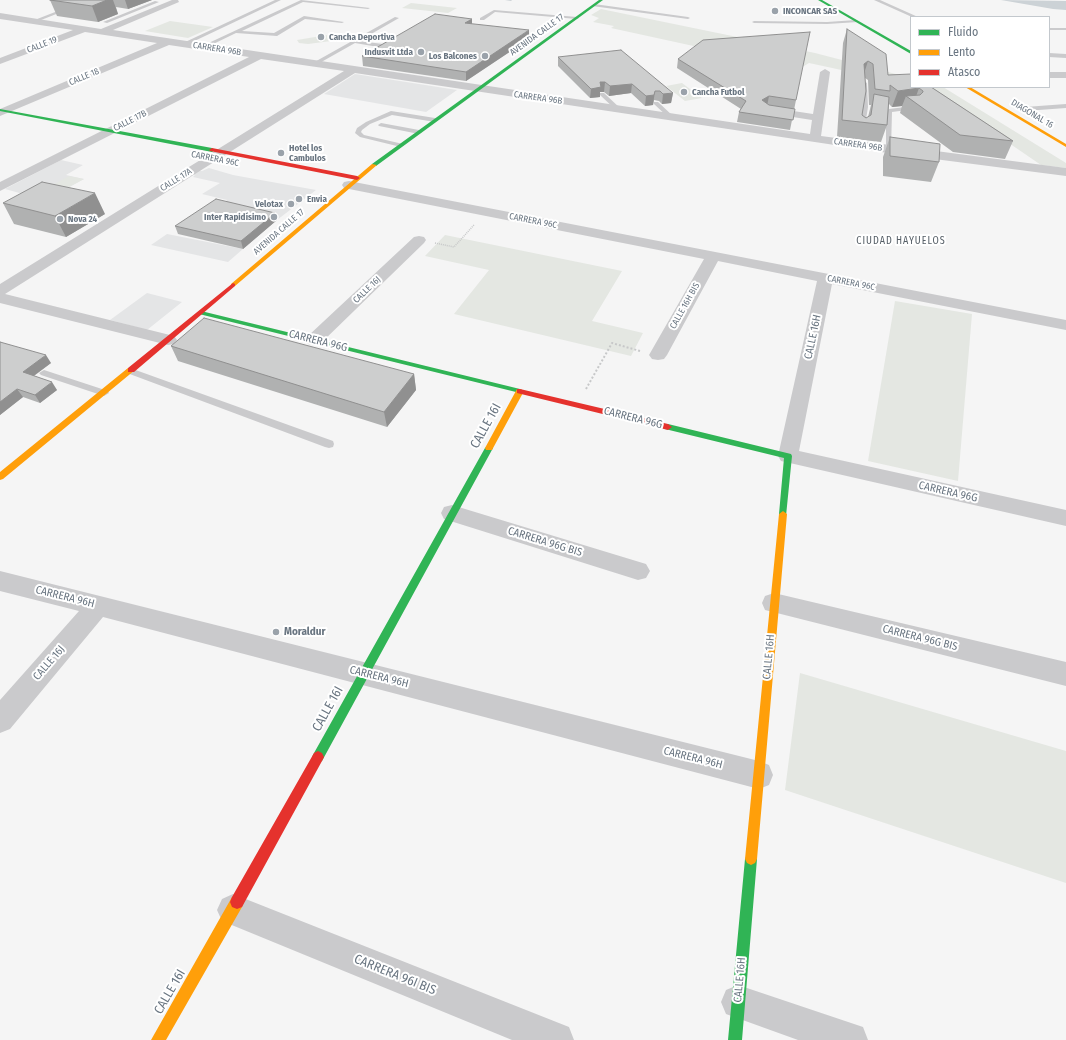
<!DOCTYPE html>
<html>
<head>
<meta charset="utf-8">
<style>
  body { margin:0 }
  #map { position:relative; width:1066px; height:1040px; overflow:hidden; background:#f5f5f5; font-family:"Fira Sans Condensed",sans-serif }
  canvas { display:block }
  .legend { position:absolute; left:910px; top:16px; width:140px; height:72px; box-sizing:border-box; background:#fff; border:1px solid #c3c8cd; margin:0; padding:5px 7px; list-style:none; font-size:12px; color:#697581 }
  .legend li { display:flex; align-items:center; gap:8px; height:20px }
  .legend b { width:20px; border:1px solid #c3c8cd }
</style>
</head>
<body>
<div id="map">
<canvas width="1066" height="1040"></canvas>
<ul class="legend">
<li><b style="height:5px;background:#30b455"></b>Fluido</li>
<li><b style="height:5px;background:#ff9f0a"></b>Lento</li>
<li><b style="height:5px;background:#e5322d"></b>Atasco</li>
</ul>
</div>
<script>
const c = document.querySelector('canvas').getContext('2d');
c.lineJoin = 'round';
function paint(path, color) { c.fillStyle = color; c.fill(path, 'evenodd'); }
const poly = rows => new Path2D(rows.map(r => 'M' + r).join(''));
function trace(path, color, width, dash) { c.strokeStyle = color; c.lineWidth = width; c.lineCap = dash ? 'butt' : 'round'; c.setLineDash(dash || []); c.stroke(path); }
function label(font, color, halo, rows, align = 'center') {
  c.font = font + ' "Fira Sans Condensed",sans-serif'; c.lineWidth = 4; c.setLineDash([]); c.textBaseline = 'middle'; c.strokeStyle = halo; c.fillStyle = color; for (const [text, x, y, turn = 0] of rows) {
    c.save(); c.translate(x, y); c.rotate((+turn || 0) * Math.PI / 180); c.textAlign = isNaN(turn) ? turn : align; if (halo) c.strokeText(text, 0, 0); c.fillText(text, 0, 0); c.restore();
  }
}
paint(poly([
  [355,74,387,79,457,90,426,112,324,94],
  [61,160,83,165,66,175,84,179,45,200,5,189],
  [209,168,233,175,316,190,277,220,219,207,227,200,202,194,220,183,193,177,195,175,191,174,197,170,202,171],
  [167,234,243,249,228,262,151,245],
  [147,293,182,302,147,330,110,320]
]), '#e4e5e6');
paint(poly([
  [411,3,457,8,448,13,402,8],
  [601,9,815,53,911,78,911,85,809,63,799,69,611,28,614,26,593,22,599,18,591,15],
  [170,21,213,27,188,38,145,31],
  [327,35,331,41,308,44,299,43,297,40],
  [682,83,702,98,685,101,666,86],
  [920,87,943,87,1066,163,1066,168,1041,165,930,89],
  [69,176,84,179,45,200,33,196],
  [445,235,622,271,592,321,643,333,631,356,454,314,489,270,425,256],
  [895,301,972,314,958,481,868,461],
  [800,673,1066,751,1066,883,785,790]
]), '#e4e7e2');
paint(poly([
  [1001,0,1066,1,1066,10,1053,9]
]), '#ccd2d6');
paint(poly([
  [505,0,512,0,511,1,505,0]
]), '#ccd2d6');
trace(poly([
  [435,243,454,247,474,225]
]), '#c7c8c9', 1.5, [1, 1]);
trace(poly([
  [586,389,612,343,640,351]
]), '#c7c8c9', 2, [2, 2]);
paint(poly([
  [86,0,92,0,36,22,32,21,86,0],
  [275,0,281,0,186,45,181,44,275,0],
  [301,0,370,8,368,9,303,2,242,31,274,33,304,16,344,22,342,23,305,19,277,36,236,33,205,48,200,47,301,0],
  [874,0,880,0,918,17,912,17,874,0],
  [155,1,159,2,107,23,103,22,155,1],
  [594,4,688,17,690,18,688,19,592,6,594,4],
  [494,10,577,17,579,18,577,19,495,12,484,20,480,20,480,18,494,10],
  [395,17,399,18,359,41,383,44,396,39,398,40,398,42,384,48,355,43,316,65,311,64,395,17],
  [856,20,858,22,827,24,754,23,752,22,754,21,827,22,856,20],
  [1049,28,1066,28,1066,30,1049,30,1049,28],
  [1049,53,1066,54,1066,58,1049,57,1049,53],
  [864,81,867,83,868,107,864,132,861,134,858,132,862,107,861,83,864,81],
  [600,93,604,93,621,109,621,111,617,111,600,95,600,93],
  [654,102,658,102,673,116,673,118,669,118,654,104,654,102],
  [1066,104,1066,108,1025,111,1022,109,1025,107,1066,104],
  [913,106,916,108,915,109,892,112,891,149,886,150,886,111,889,109,913,106],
  [391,111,435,118,438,120,435,122,392,115,370,124,362,130,361,132,364,135,403,144,404,145,401,147,360,137,355,133,357,128,366,122,391,111],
  [381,123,419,130,422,132,419,134,379,126,378,125,381,123],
  [130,368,333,441,334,444,333,447,329,448,325,447,127,373,125,371,127,369,130,368],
  [44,370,108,391,109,393,104,396,41,375,39,373,44,370]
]), '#cacacc');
paint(poly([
  [172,0,178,0,179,2,113,30,810,134,812,120,767,113,761,110,767,107,813,114,820,72,825,69,830,72,821,136,1066,168,1066,176,888,153,355,73,5,294,174,336,177,340,174,344,168,345,0,303,0,284,344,71,261,59,0,191,0,182,249,57,169,45,0,116,0,109,157,43,85,32,0,64,0,58,73,30,0,19,0,13,101,29,172,0],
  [1049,72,1066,72,1066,78,1049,78,1049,72],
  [349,181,1066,320,1066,330,832,284,799,451,1066,510,1066,526,781,461,778,456,817,281,718,261,667,355,664,359,658,360,652,359,649,355,704,259,344,188,342,185,344,182,349,181],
  [419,236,424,237,426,240,424,243,320,344,314,345,308,344,305,340,308,336,414,237,419,236],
  [452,505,646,564,650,571,646,578,638,580,444,519,441,513,444,507,452,505],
  [0,571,759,761,769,765,773,775,769,785,759,789,103,617,10,729,0,733,0,700,79,611,0,591,0,571],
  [774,593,1066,662,1066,686,765,610,762,603,765,596,774,593],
  [233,894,569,1027,574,1040,512,1040,222,921,217,910,222,899,233,894],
  [738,985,863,1027,868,1040,798,1040,726,1014,721,1002,726,990,738,985]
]), '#cacacc');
paint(poly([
  [599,0,603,0,376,166,372,166,372,164,599,0],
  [818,0,822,0,911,51,911,54,818,0],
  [0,109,212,148,215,150,212,152,0,111,0,109],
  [201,311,520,389,524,391,520,393,199,314,199,312,201,311],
  [668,424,791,454,792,456,786,516,783,517,779,514,784,458,665,429,664,427,665,425,668,424],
  [489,445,493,448,322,761,318,763,314,761,312,757,314,753,485,448,489,445],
  [751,853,755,855,757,859,742,1040,728,1040,745,859,747,855,751,853]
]), '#30b455');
paint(poly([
  [965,87,970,87,1066,144,1066,147,965,87],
  [372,164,377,165,235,286,231,286,231,284,372,164],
  [128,368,134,368,135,370,3,479,0,480,0,472,128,368],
  [517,389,520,389,524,391,492,450,486,450,485,448,517,389],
  [783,511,787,514,757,859,755,863,751,865,747,863,745,859,779,514,783,511],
  [237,895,242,897,244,902,242,907,166,1040,151,1040,232,897,237,895]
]), '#ff9f0a');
paint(poly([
  [212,148,357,176,360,178,357,180,210,151,209,150,212,148],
  [233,283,235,284,235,286,134,372,128,372,128,368,233,283],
  [517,389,520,389,668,424,672,427,668,430,517,393,517,389],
  [318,751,322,753,324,757,322,761,242,907,237,909,232,907,230,902,232,897,314,753,318,751]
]), '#e5322d');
paint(poly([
  [50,0,152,0,128,9,116,7,118,14,98,22,57,16],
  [472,19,472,24,529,39,466,81,363,66,362,56],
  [847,29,888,75,931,87,1013,141,1005,159,953,152,900,113,902,106,892,107,889,104,887,125,881,142,837,137,843,43],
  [865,78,868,80,869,105,871,105,868,117,866,118,862,115],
  [558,57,673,93,671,103,662,104,659,101,654,100,653,105,645,106,631,93,609,96,604,92,600,92,600,97,590,98,558,66],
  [678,59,796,100,790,130,737,122,739,112,741,109,677,68],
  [890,137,939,162,931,182,883,176,883,157],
  [3,203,105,214,66,237,14,224],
  [277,220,243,249,178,234,175,226],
  [0,342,51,363,34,376,57,390,40,403,23,397,0,415],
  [171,346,414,374,416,390,387,427,178,361]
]), '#b0b1b1');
paint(poly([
  [107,0,113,0,118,14,98,22,92,6],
  [125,0,152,0,128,9],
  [472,19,472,27,465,23],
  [529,30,529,39,466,81,466,72],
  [868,61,863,77,864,64],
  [600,82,605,82,604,92,600,92,600,97,590,98,591,89],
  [632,84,631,93,609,96,610,86],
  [919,88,914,102,906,96,902,106,892,107,898,91],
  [655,91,653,105,645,106,646,96],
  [673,93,671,103,662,104,663,94],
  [769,96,767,106,762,100],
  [95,193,105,214,66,237,55,216],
  [275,213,277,220,243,249,241,241],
  [46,355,51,363,28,380,23,372],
  [414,374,416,390,387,427,384,412],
  [52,382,57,390,40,403,35,395],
  [17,389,23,397,0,415,0,402]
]), '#909090');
const building = poly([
  [50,0,107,0,92,6,50,0],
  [435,14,472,19,465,23,529,30,466,72,362,56,435,14],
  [847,29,886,54,888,75,911,74,911,87,931,87,1013,141,960,135,906,96,920,95,923,92,923,91,919,88,898,91,890,85,890,91,875,89,873,64,868,61,864,64,866,91,862,115,866,118,871,115,874,94,889,97,887,125,842,120,847,29],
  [810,32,796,100,769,96,762,100,769,105,795,109,793,120,739,112,746,101,678,59,703,40,810,32],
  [621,50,673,93,663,94,660,91,655,91,654,95,646,96,632,84,610,86,605,82,600,82,601,87,591,89,558,57,621,50],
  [890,137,940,144,939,162,890,156,890,137],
  [42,182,95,193,55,216,3,203,42,182],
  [216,199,275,213,241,241,175,226,216,199],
  [204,318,414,374,384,412,171,346,204,318],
  [0,342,46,355,23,372,52,382,35,395,17,389,0,402,0,342]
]);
paint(building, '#cdcece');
trace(building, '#909090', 1);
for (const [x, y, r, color] of [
  [775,11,4,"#9aa2aa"],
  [321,37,4,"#9aa2aa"],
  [421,52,4,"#9aa2aa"],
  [485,56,4,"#9aa2aa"],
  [684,92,4,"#9aa2aa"],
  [281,153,4,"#9aa2aa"],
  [299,199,4,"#9aa2aa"],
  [291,204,4,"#9aa2aa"],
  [274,217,4,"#9aa2aa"],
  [60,219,4,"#9aa2aa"],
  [276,632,4,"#9aa2aa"]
]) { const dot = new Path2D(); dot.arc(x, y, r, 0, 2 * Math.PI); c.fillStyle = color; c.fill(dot); trace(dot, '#fff', 1.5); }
label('bold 9px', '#697581', '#fff', [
  ["INCONCAR SAS",783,11],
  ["Cancha Deportiva",329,37],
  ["Indusvit Ltda",413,52,"right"],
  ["Los Balcones",477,56,"right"],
  ["Cancha Futbol",692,92],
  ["Hotel los",289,148],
  ["Cambulos",289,158],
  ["Envia",307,199],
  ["Velotax",283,204,"right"],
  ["Inter Rapidísimo",266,217,"right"],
  ["Nova 24",68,219]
], 'left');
label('9px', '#697581', '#fff', [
  ["AVENIDA CALLE 17",537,35,-36],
  ["CALLE 19",42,45,-21],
  ["CARRERA 96B",217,49,9],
  ["CALLE 18",84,77,-23],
  ["CARRERA 96B",538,98,8],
  ["DIAGONAL 16",1032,114,31],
  ["CALLE 17B",130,121,-27],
  ["CARRERA 96B",858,145,8],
  ["CARRERA 96C",215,159,11],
  ["CALLE 17A",176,180,-32],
  ["CARRERA 96C",533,221,11],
  ["AVENIDA CALLE 17",279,232,-41],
  ["CARRERA 96C",851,283,11],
  ["CALLE 16J",367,290,-44],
  ["CALLE 16H BIS",685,306,-61]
]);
c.letterSpacing = '1px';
label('10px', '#565f67', '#fff', [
  ["CIUDAD HAYUELOS",901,241]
]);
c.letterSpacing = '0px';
label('11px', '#697581', '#fff', [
  ["CALLE 16H",813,337,-78],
  ["CARRERA 96G",318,341,14],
  ["CARRERA 96G",633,418,14],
  ["CARRERA 96G",948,492,13],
  ["CARRERA 96G BIS",545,542,17],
  ["CARRERA 96H",65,597,14],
  ["CARRERA 96G BIS",920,638,14],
  ["CALLE 16H",769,657,-85],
  ["CALLE 16J",49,663,-49],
  ["CARRERA 96H",379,677,14],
  ["CARRERA 96H",693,758,14],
  ["CALLE 16H",740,980,-85]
]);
label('bold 11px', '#697581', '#fff', [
  ["Moraldur",284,632]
], 'left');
label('13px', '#697581', '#fff', [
  ["CALLE 16I",486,426,-61],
  ["CALLE 16I",328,709,-61],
  ["CARRERA 96I BIS",395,975,22],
  ["CALLE 16I",170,992,-60]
]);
</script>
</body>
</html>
